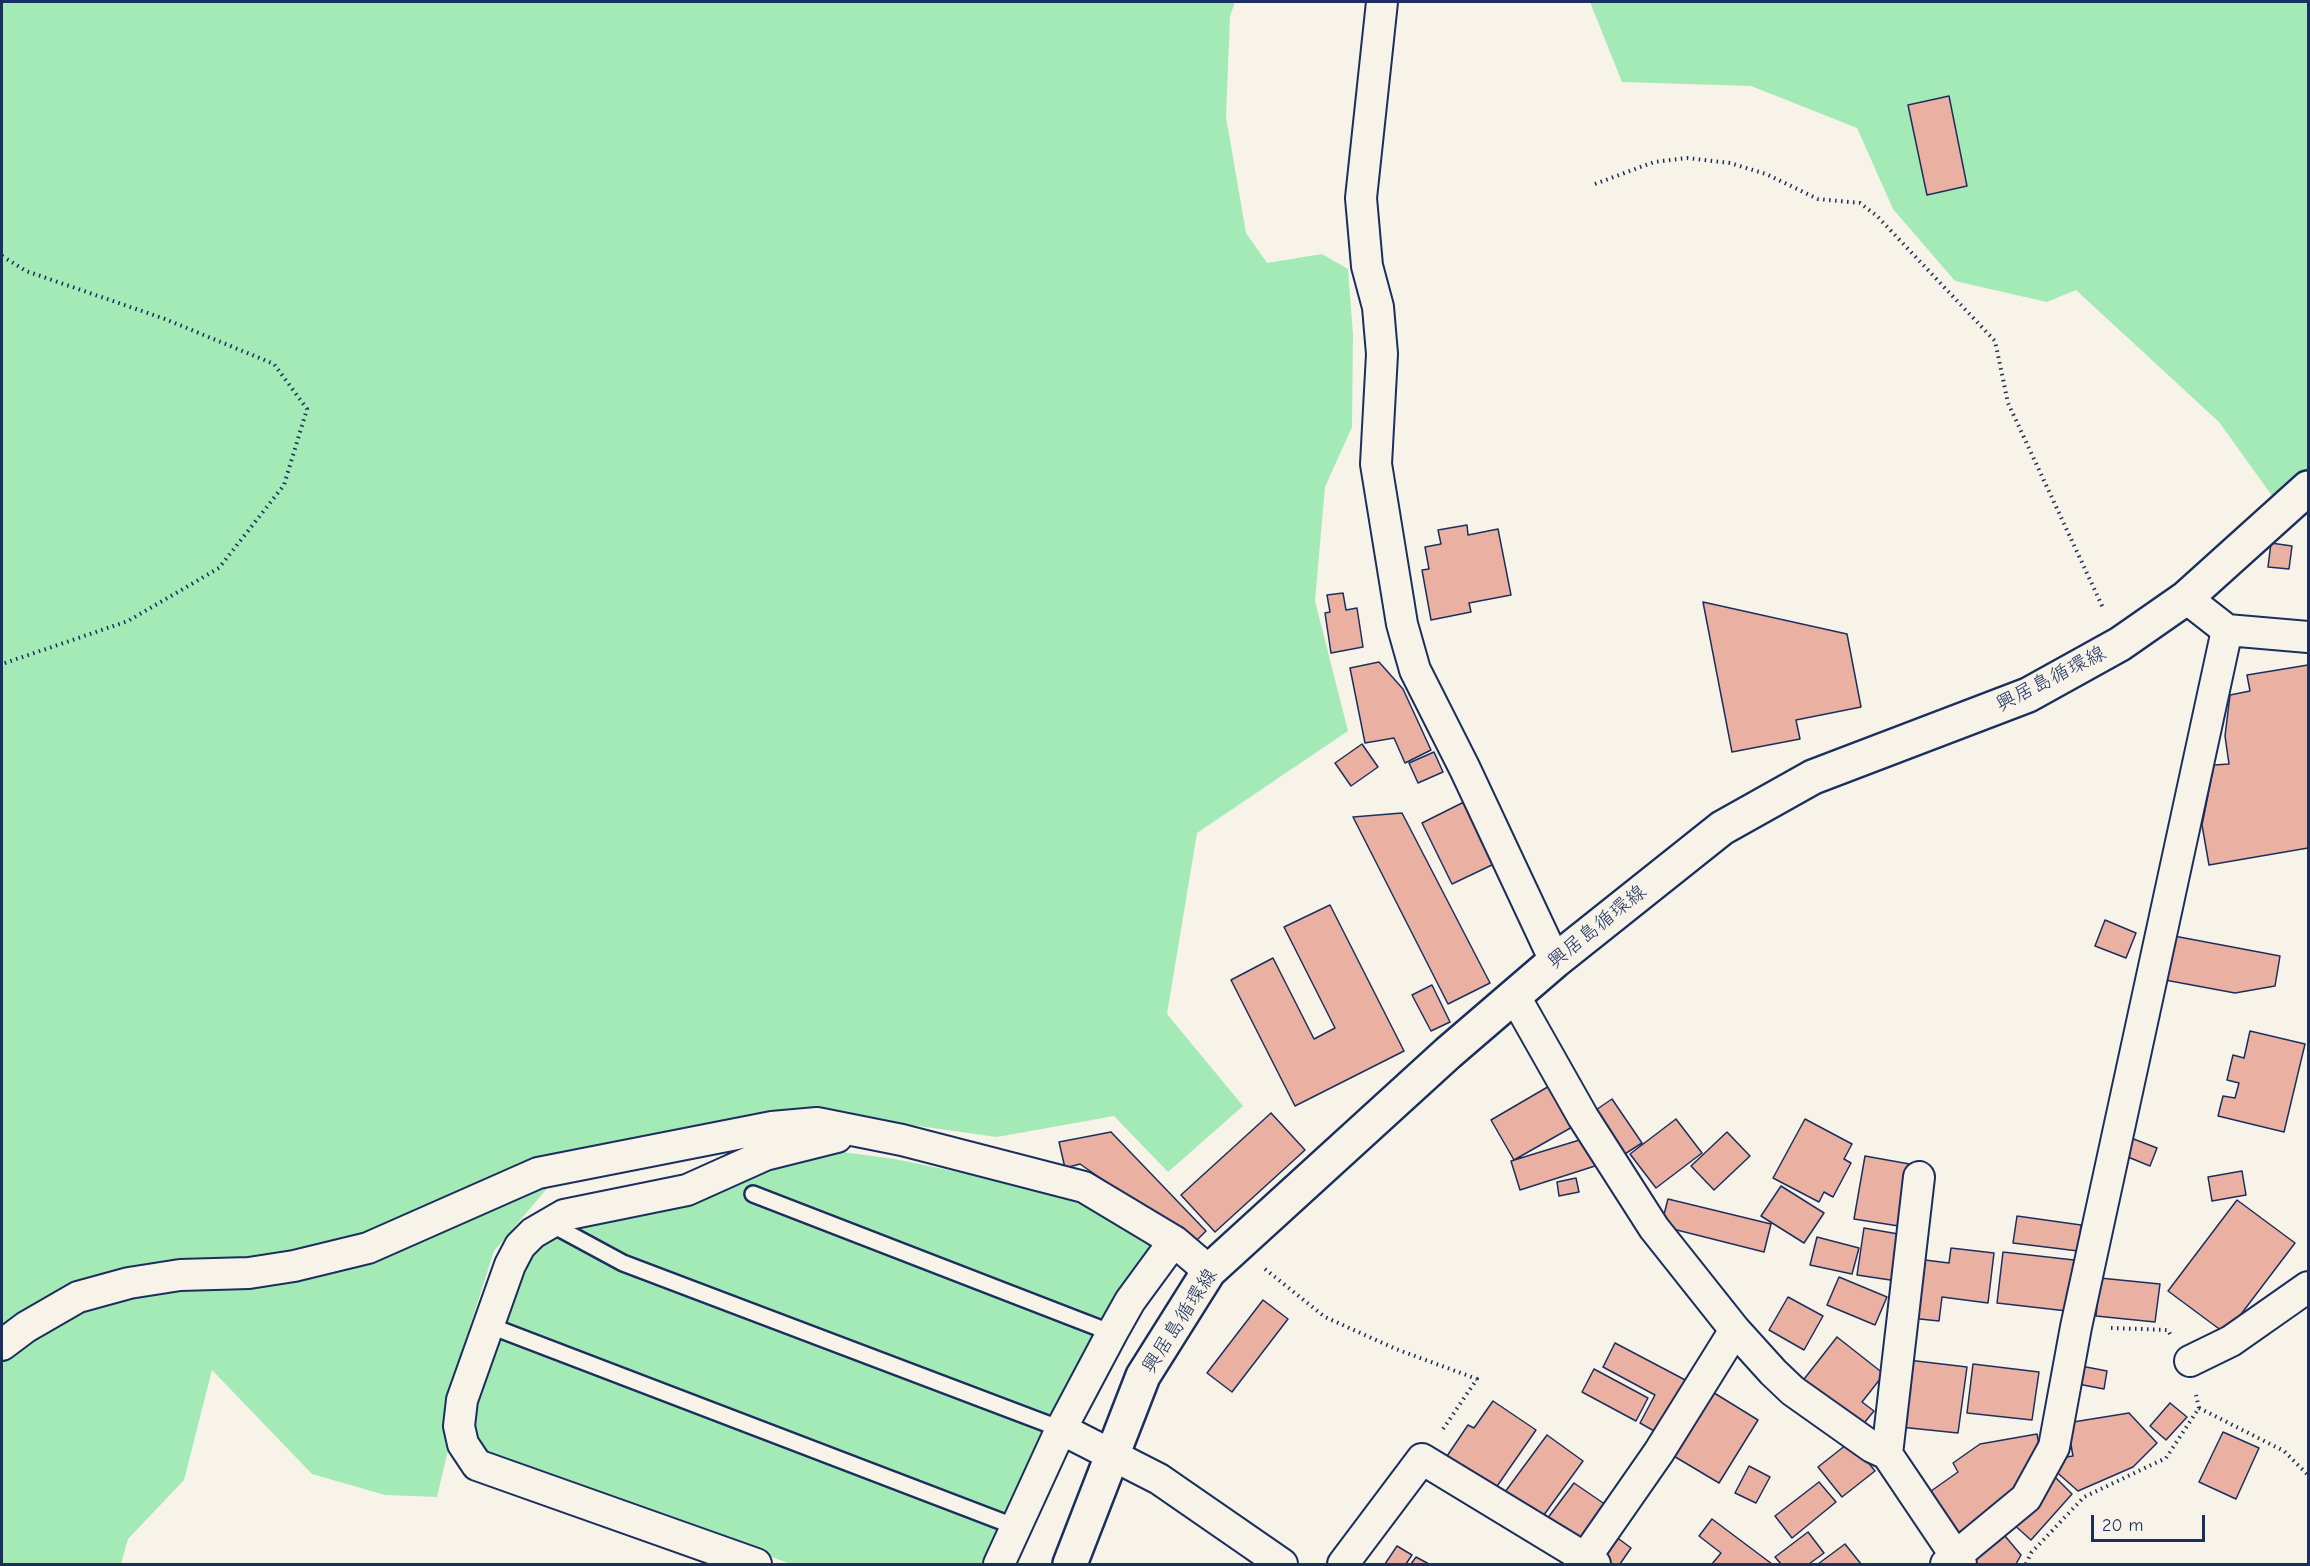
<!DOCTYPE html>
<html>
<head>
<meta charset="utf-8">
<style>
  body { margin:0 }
  #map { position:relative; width:2310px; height:1566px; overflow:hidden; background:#f7f3e8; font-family:"Comic Neue",sans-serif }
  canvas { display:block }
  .frame { position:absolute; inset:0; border:3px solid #1b2f5e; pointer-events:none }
  .scale { position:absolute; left:2091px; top:1515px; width:114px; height:27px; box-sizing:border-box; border:3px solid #1b2f5e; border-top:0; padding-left:8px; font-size:18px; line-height:21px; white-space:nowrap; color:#1b2f5e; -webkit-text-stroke:4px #f7f3e8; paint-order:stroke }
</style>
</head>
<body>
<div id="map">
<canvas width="2310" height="1566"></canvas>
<div class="frame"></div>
<div class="scale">20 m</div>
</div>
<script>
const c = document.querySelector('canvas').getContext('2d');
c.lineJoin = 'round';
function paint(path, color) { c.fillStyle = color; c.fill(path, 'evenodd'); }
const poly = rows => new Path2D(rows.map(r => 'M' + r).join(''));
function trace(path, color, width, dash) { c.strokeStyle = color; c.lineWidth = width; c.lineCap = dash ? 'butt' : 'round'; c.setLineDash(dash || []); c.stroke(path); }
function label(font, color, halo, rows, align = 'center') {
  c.font = font + ' "Comic Neue","Klee One",sans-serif'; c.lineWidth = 4.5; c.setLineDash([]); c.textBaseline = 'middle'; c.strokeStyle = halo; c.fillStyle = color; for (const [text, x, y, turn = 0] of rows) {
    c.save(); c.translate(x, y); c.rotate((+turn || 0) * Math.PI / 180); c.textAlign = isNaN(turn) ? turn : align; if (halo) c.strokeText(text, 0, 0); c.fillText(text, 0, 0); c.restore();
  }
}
paint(poly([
  [2,2,1235,2,1230,16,1226,117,1246,233,1267,263,1322,254,1348,269,1353,335,1352,427,1325,487,1315,601,1348,731,1197,833,1167,1014,1243,1106,1168,1172,1114,1116,997,1137,804,1110,578,1152,494,1251,446,1401,449,1446,437,1497,385,1495,312,1474,212,1370,184,1480,128,1539,121,1564,2,1564],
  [1590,2,2308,2,2308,511,2293,525,2219,422,2076,290,2047,302,1955,281,1893,209,1857,128,1751,86,1622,82],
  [842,1152,895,1159,1078,1197,1159,1242,989,1564,791,1564,495,1457,477,1444,470,1421,520,1258,545,1236,782,1163]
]), '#a4eab7');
const building = poly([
  [1949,96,1967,186,1927,195,1908,105,1949,96],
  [1467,525,1468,535,1498,529,1511,595,1469,603,1471,612,1431,620,1422,570,1429,569,1425,547,1441,544,1438,530,1467,525],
  [2271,543,2292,546,2289,569,2268,567,2271,543],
  [1343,593,1346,610,1357,608,1363,647,1331,653,1325,613,1330,612,1327,595,1343,593],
  [1703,602,1847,634,1861,707,1796,720,1800,739,1732,752,1703,602],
  [1379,662,1403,689,1431,750,1405,763,1394,738,1365,743,1350,668,1379,662],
  [2308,665,2308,848,2209,865,2202,825,2214,765,2229,764,2225,736,2230,695,2250,691,2247,675,2308,665],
  [1362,744,1378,767,1351,786,1335,763,1362,744],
  [1434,752,1443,772,1418,783,1409,763,1434,752],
  [1464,802,1494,864,1452,884,1422,823,1464,802],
  [1402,813,1490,983,1448,1004,1353,817,1402,813],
  [1330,905,1404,1051,1295,1106,1231,980,1273,958,1314,1039,1335,1028,1284,927,1330,905],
  [2105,920,2136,933,2126,958,2095,946,2105,920],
  [2174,936,2280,956,2275,986,2235,993,2165,980,2174,936],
  [1432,985,1450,1022,1431,1031,1412,995,1432,985],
  [2250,1031,2305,1044,2284,1132,2218,1116,2223,1096,2235,1098,2239,1083,2227,1080,2233,1055,2244,1058,2250,1031],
  [1551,1085,1574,1126,1514,1160,1491,1120,1551,1085],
  [1612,1099,1642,1143,1617,1159,1587,1116,1612,1099],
  [1271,1113,1305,1150,1215,1232,1181,1195,1271,1113],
  [1676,1119,1702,1153,1656,1188,1630,1154,1676,1119],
  [1805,1119,1852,1144,1844,1159,1851,1163,1833,1197,1824,1192,1819,1202,1773,1178,1805,1119],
  [1111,1132,1206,1231,1194,1243,1080,1164,1065,1168,1059,1142,1111,1132],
  [1727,1132,1750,1156,1714,1190,1691,1166,1727,1132],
  [1586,1138,1595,1166,1520,1190,1511,1161,1586,1138],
  [2131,1138,2157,1148,2150,1166,2123,1155,2131,1138],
  [1865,1156,1915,1165,1905,1227,1854,1219,1865,1156],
  [2242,1171,2246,1195,2212,1201,2208,1177,2242,1171],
  [1576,1178,1579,1192,1559,1196,1557,1182,1576,1178],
  [1781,1186,1824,1213,1804,1243,1761,1216,1781,1186],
  [1668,1199,1771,1224,1764,1252,1661,1226,1668,1199],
  [2237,1200,2295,1243,2226,1334,2168,1291,2237,1200],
  [2017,1216,2081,1225,2078,1251,2013,1243,2017,1216],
  [1864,1228,1904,1235,1897,1281,1857,1275,1864,1228],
  [1817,1237,1859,1248,1852,1274,1810,1265,1817,1237],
  [1951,1248,1994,1253,1988,1303,1942,1297,1939,1321,1910,1318,1917,1259,1949,1263,1951,1248],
  [2003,1252,2074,1260,2067,1311,1997,1303,2003,1252],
  [1839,1277,1887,1297,1875,1325,1827,1305,1839,1277],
  [2100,1278,2160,1284,2155,1322,2096,1316,2100,1278],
  [1788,1297,1823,1316,1804,1350,1769,1330,1788,1297],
  [1263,1300,1288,1319,1232,1392,1207,1373,1263,1300],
  [1837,1337,1884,1374,1862,1402,1874,1411,1860,1428,1801,1383,1837,1337],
  [1615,1343,1691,1383,1663,1436,1640,1423,1655,1395,1603,1367,1615,1343],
  [1908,1360,1967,1367,1958,1433,1900,1427,1908,1360],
  [1973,1364,2039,1372,2032,1420,1967,1413,1973,1364],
  [2081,1366,2107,1371,2104,1389,2078,1384,2081,1366],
  [1594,1369,1648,1398,1636,1421,1582,1392,1594,1369],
  [1711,1391,1758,1420,1719,1483,1672,1455,1711,1391],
  [1493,1401,1536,1430,1493,1492,1445,1459,1468,1425,1474,1428,1493,1401],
  [2170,1403,2187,1417,2166,1440,2150,1426,2170,1403],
  [2129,1413,2157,1443,2133,1467,2078,1491,2052,1468,2059,1458,2073,1456,2067,1423,2129,1413],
  [2223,1432,2259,1448,2236,1499,2199,1482,2223,1432],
  [2037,1434,2041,1456,2018,1498,1956,1541,1924,1496,1958,1472,1953,1463,1980,1444,2037,1434],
  [1547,1435,1583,1461,1541,1519,1505,1492,1547,1435],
  [1851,1441,1875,1471,1842,1497,1818,1467,1851,1441],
  [1749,1466,1770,1477,1756,1503,1735,1493,1749,1466],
  [2055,1477,2072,1494,2031,1540,2012,1523,2055,1477],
  [1819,1482,1836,1502,1792,1538,1775,1516,1819,1482],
  [1574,1483,1606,1505,1579,1542,1547,1519,1574,1483],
  [1712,1519,1772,1564,1712,1564,1721,1553,1699,1536,1712,1519],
  [1808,1532,1824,1553,1809,1564,1781,1564,1775,1557,1808,1532],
  [1611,1533,1631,1548,1620,1564,1607,1564,1595,1557,1611,1533],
  [2005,1536,2021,1555,2016,1564,1968,1564,2005,1536],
  [1845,1544,1861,1564,1818,1564,1845,1544],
  [1397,1546,1412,1555,1406,1564,1385,1564,1397,1546],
  [1416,1557,1429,1564,1411,1564,1416,1557]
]);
paint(building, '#eab1a3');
trace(building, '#1b2f5e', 1.5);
const lane = poly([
  [753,1194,1112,1333],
  [549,1223,623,1263,1061,1429],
  [488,1325,1016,1527]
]);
const street = poly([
  [1382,2,1361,198,1367,266,1378,307,1382,354,1376,464,1402,624,1415,670,1465,769,1555,961],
  [2186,598,2227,630,2308,637],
  [1514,995,1583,1117,1654,1228,1735,1330,1773,1372,1793,1391,1872,1447,1887,1454,1961,1564],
  [2,1345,26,1327,78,1297,129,1283,180,1275,249,1273,294,1266,368,1248,538,1173,772,1127,817,1123,902,1140,1084,1187,1174,1241,1209,1271],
  [2190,1361,2231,1341,2308,1287],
  [1061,1429,1159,1479,1282,1564],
  [1887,1454,1919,1177],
  [756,1564,477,1465,463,1444,459,1426,462,1400,510,1265,520,1246,533,1233,564,1215,687,1190,765,1155,837,1137],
  [999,1564,1061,1429,1112,1333,1130,1301,1174,1241],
  [1343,1564,1422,1459,1595,1564],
  [1581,1564,1659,1452,1735,1330],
  [1946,1564,2026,1498,2054,1447,2076,1327,2227,630]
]);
const secondary = poly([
  [1070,1564,1143,1376,1209,1271,1448,1053,1555,961,1722,828,1813,777,2028,695,2120,644,2186,598,2308,488]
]);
trace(lane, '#1b2f5e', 20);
trace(street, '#1b2f5e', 34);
trace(secondary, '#1b2f5e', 38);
trace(poly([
  [1595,184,1654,162,1687,158,1730,163,1766,174,1818,199,1860,203,1877,216,1995,341,2008,403,2104,610],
  [2,256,26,271,165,319,274,364,307,409,284,485,219,568,128,621,2,664],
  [1265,1269,1325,1317,1396,1349,1477,1379,1441,1432],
  [2111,1328,2168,1330,2170,1334],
  [2199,1408,2284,1451,2308,1475],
  [2026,1564,2031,1553,2084,1497,2166,1458,2199,1408,2196,1395]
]), '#1b2f5e', 4, [1.5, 4.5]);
trace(lane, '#f7f3e8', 15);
trace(street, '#f7f3e8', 30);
trace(secondary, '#f7f3e8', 33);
label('20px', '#1b2f5e', '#f7f3e8', [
  ["興居島循環線",2051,679,-27],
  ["興居島循環線",1597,927,-39],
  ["興居島循環線",1180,1321,-57]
]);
</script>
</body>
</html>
